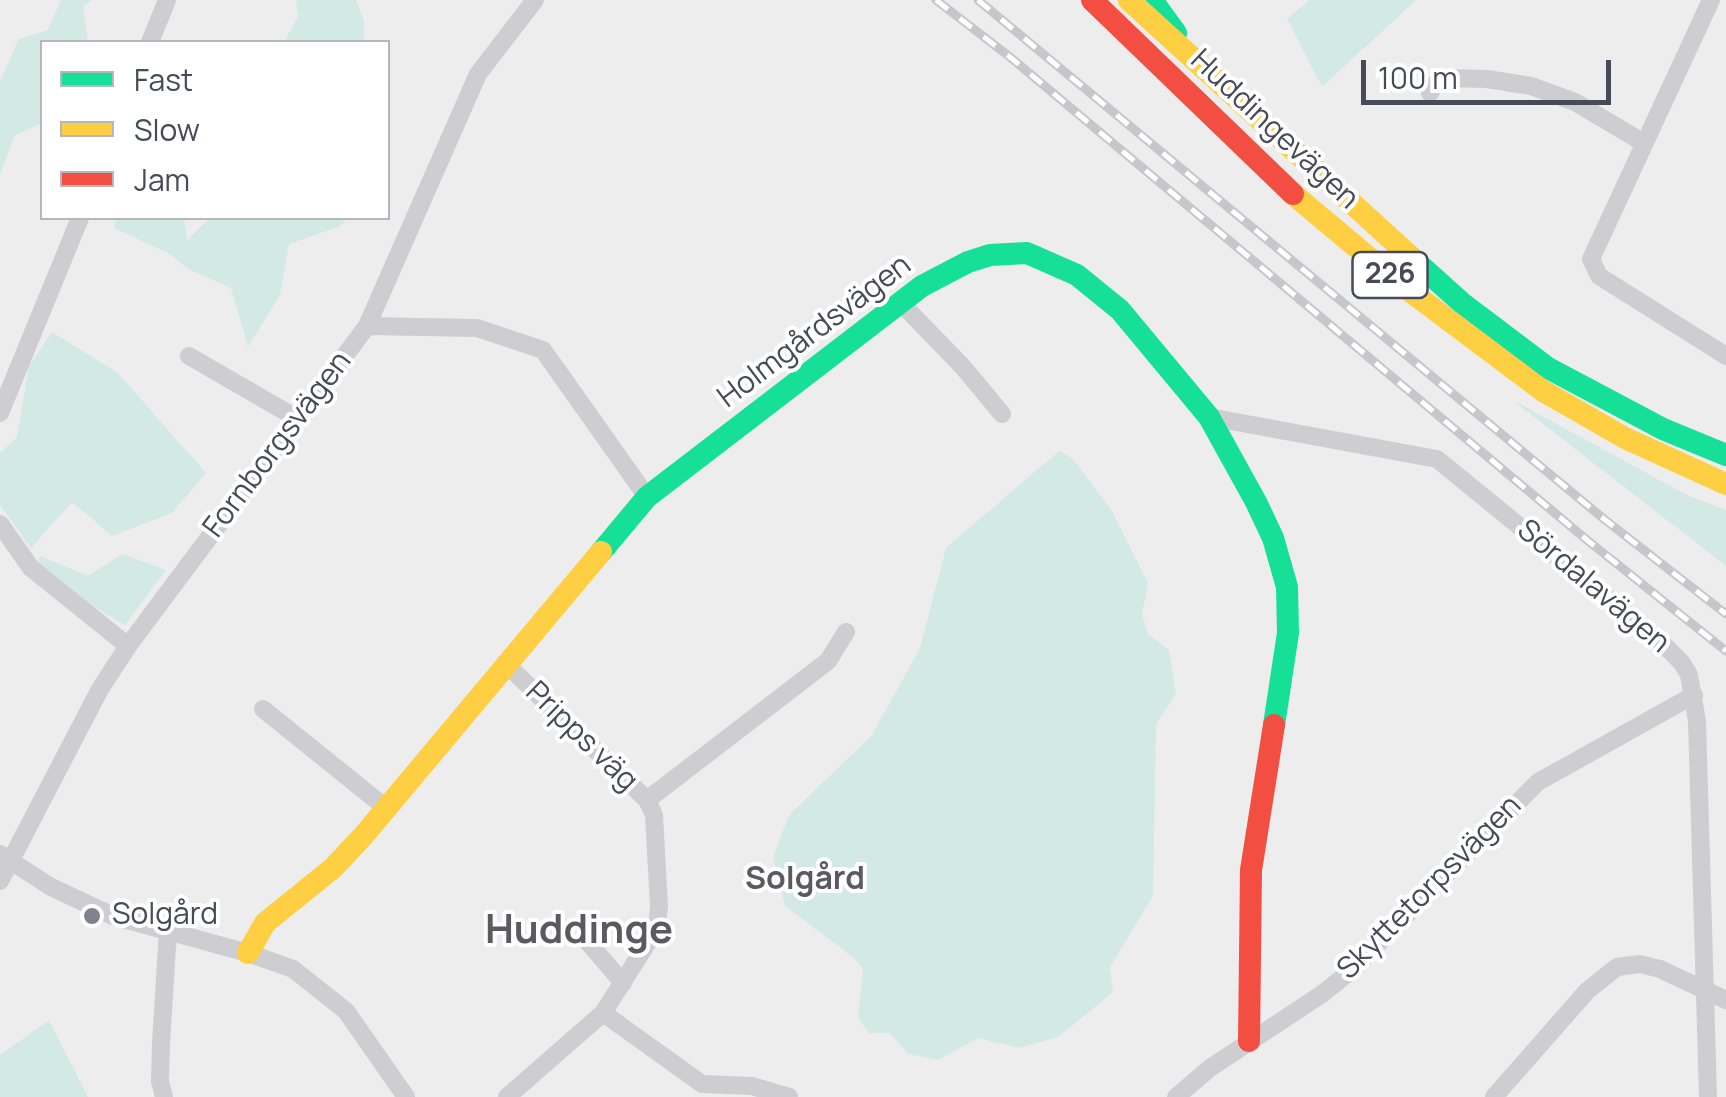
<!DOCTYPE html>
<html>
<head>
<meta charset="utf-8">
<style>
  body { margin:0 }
  #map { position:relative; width:1726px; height:1097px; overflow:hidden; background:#ededed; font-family:Manrope,sans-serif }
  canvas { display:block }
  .legend { position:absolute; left:40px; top:40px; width:350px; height:180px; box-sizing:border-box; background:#fff; border:2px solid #b5b7bc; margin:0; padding:12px 18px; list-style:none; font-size:30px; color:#474a57 }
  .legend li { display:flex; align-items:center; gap:20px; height:50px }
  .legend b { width:50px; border:2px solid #b5b7bc }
  .scale { position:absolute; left:1361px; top:60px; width:250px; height:45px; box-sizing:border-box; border:5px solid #474a57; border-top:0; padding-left:12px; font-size:30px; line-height:35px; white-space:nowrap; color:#474a57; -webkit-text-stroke:8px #fff; paint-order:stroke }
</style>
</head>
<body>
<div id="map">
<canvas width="1726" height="1097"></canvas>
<ul class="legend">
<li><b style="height:12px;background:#16e098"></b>Fast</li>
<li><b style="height:12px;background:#ffcf43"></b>Slow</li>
<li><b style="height:12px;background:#f24e42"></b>Jam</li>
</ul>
<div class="scale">100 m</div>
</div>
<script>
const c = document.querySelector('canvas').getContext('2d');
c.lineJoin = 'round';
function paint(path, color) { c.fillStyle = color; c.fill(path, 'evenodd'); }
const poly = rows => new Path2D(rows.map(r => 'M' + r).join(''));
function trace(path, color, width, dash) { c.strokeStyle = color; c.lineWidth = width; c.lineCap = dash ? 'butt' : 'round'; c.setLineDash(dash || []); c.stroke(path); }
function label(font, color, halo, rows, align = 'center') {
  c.font = font + ' Manrope,sans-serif'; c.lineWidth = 8; c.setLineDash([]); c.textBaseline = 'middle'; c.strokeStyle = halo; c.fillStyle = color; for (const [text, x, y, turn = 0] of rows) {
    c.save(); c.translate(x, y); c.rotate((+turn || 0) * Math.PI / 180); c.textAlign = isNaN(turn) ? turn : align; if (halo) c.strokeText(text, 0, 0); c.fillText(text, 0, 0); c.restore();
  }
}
paint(poly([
  [61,0,92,0,83,7,88,42,42,42,42,123,14,136,0,175,0,81,19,39,48,30],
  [296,0,356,0,364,21,364,42,284,42,298,17],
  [1309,0,1416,0,1322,87,1287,19],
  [117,218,184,218,187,240,210,218,349,218,338,227,289,244,280,295,248,347,231,288,188,269,170,254,114,228],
  [52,332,118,373,206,473,172,513,112,536,72,502,31,548,0,505,0,453,17,437,29,366],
  [1511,399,1687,495,1726,510,1726,566],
  [1059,451,1072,458,1112,511,1148,583,1142,615,1148,634,1169,650,1176,694,1156,724,1153,896,1110,967,1113,992,1058,1037,1019,1048,978,1038,938,1060,908,1054,890,1033,869,1033,858,1017,863,969,854,958,785,906,773,857,789,815,872,735,920,648,946,548],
  [122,554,166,570,125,625,35,572,40,556,88,576],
  [49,1020,88,1097,0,1097,0,1055]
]), '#d3eae4');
trace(poly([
  [1711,0,1591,259,1599,276,1726,356],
  [150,42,167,0],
  [1430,93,1434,85,1447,78,1487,79,1531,86,1575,102,1644,143],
  [900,302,963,367,1002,414],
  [367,326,477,328,543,350,647,497],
  [189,356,298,419],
  [0,413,80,218],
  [1209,417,1437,459,1660,641,1682,663,1689,675,1697,721,1708,1097],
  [0,524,31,568,128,646],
  [505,663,647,800,654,815,659,906,657,928,603,1013,507,1097],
  [263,709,386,808],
  [647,800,828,661,846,632],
  [0,854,51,887,113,916,248,953,293,969,346,1011,406,1097],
  [0,881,100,689,128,646,367,326,478,74,535,0],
  [587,941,623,983],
  [603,1013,702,1084,752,1086,789,1097],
  [164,1097,160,1081,161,1043,168,930],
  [1176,1097,1210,1068,1322,994,1352,970,1538,782,1694,695],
  [1494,1097,1587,991,1617,967,1640,964,1660,969,1726,1000]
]), '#ceced2', 18);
trace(poly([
  [1152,0,1176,33],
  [1412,258,1462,303,1548,368,1663,429,1726,455],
  [601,552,647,497,922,286,968,262,990,255,1027,253,1077,275,1120,310,1209,417,1256,502,1273,538,1287,587,1288,633,1274,725]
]), '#16e098', 22);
trace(poly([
  [1129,0,1412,258],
  [1293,194,1399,283,1543,391,1625,438,1726,484],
  [248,953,265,923,333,868,364,835,601,552]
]), '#ffcf43', 22);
trace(poly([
  [1092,0,1293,194],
  [1249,1041,1251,870,1274,725]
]), '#f24e42', 22);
const rail = poly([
  [936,0,1010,57,1587,540,1726,651],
  [978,0,1604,519,1726,614]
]);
trace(rail, '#c7c7c9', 9);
trace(rail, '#fff', 5, [15]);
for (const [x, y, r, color] of [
  [92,916,10,"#81838c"]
]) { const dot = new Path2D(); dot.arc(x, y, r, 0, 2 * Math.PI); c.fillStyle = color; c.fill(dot); trace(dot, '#fff', 4); }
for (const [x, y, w] of [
  [1390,275,75]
]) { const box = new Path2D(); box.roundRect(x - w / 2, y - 23, w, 46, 8); c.fillStyle = '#fff'; c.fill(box); trace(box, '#474a57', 2.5); }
label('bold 28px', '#474a57', null, [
  ["226",1390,275]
]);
label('30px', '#474a57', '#fff', [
  ["Huddingevägen",1274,130,43],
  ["Holmgårdsvägen",815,332,-37],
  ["Fornborgsvägen",278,445,-53],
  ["Sördalavägen",1593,587,40],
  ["Pripps väg",581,737,44],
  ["Skyttetorpsvägen",1430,888,-45]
]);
label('30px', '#474a57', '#fff', [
  ["Solgård",112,916]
], 'left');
label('bold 32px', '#5a5a60', '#fff', [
  ["Solgård",805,880]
]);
label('bold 40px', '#5a5a60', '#fff', [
  ["Huddinge",579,932]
]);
</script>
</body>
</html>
